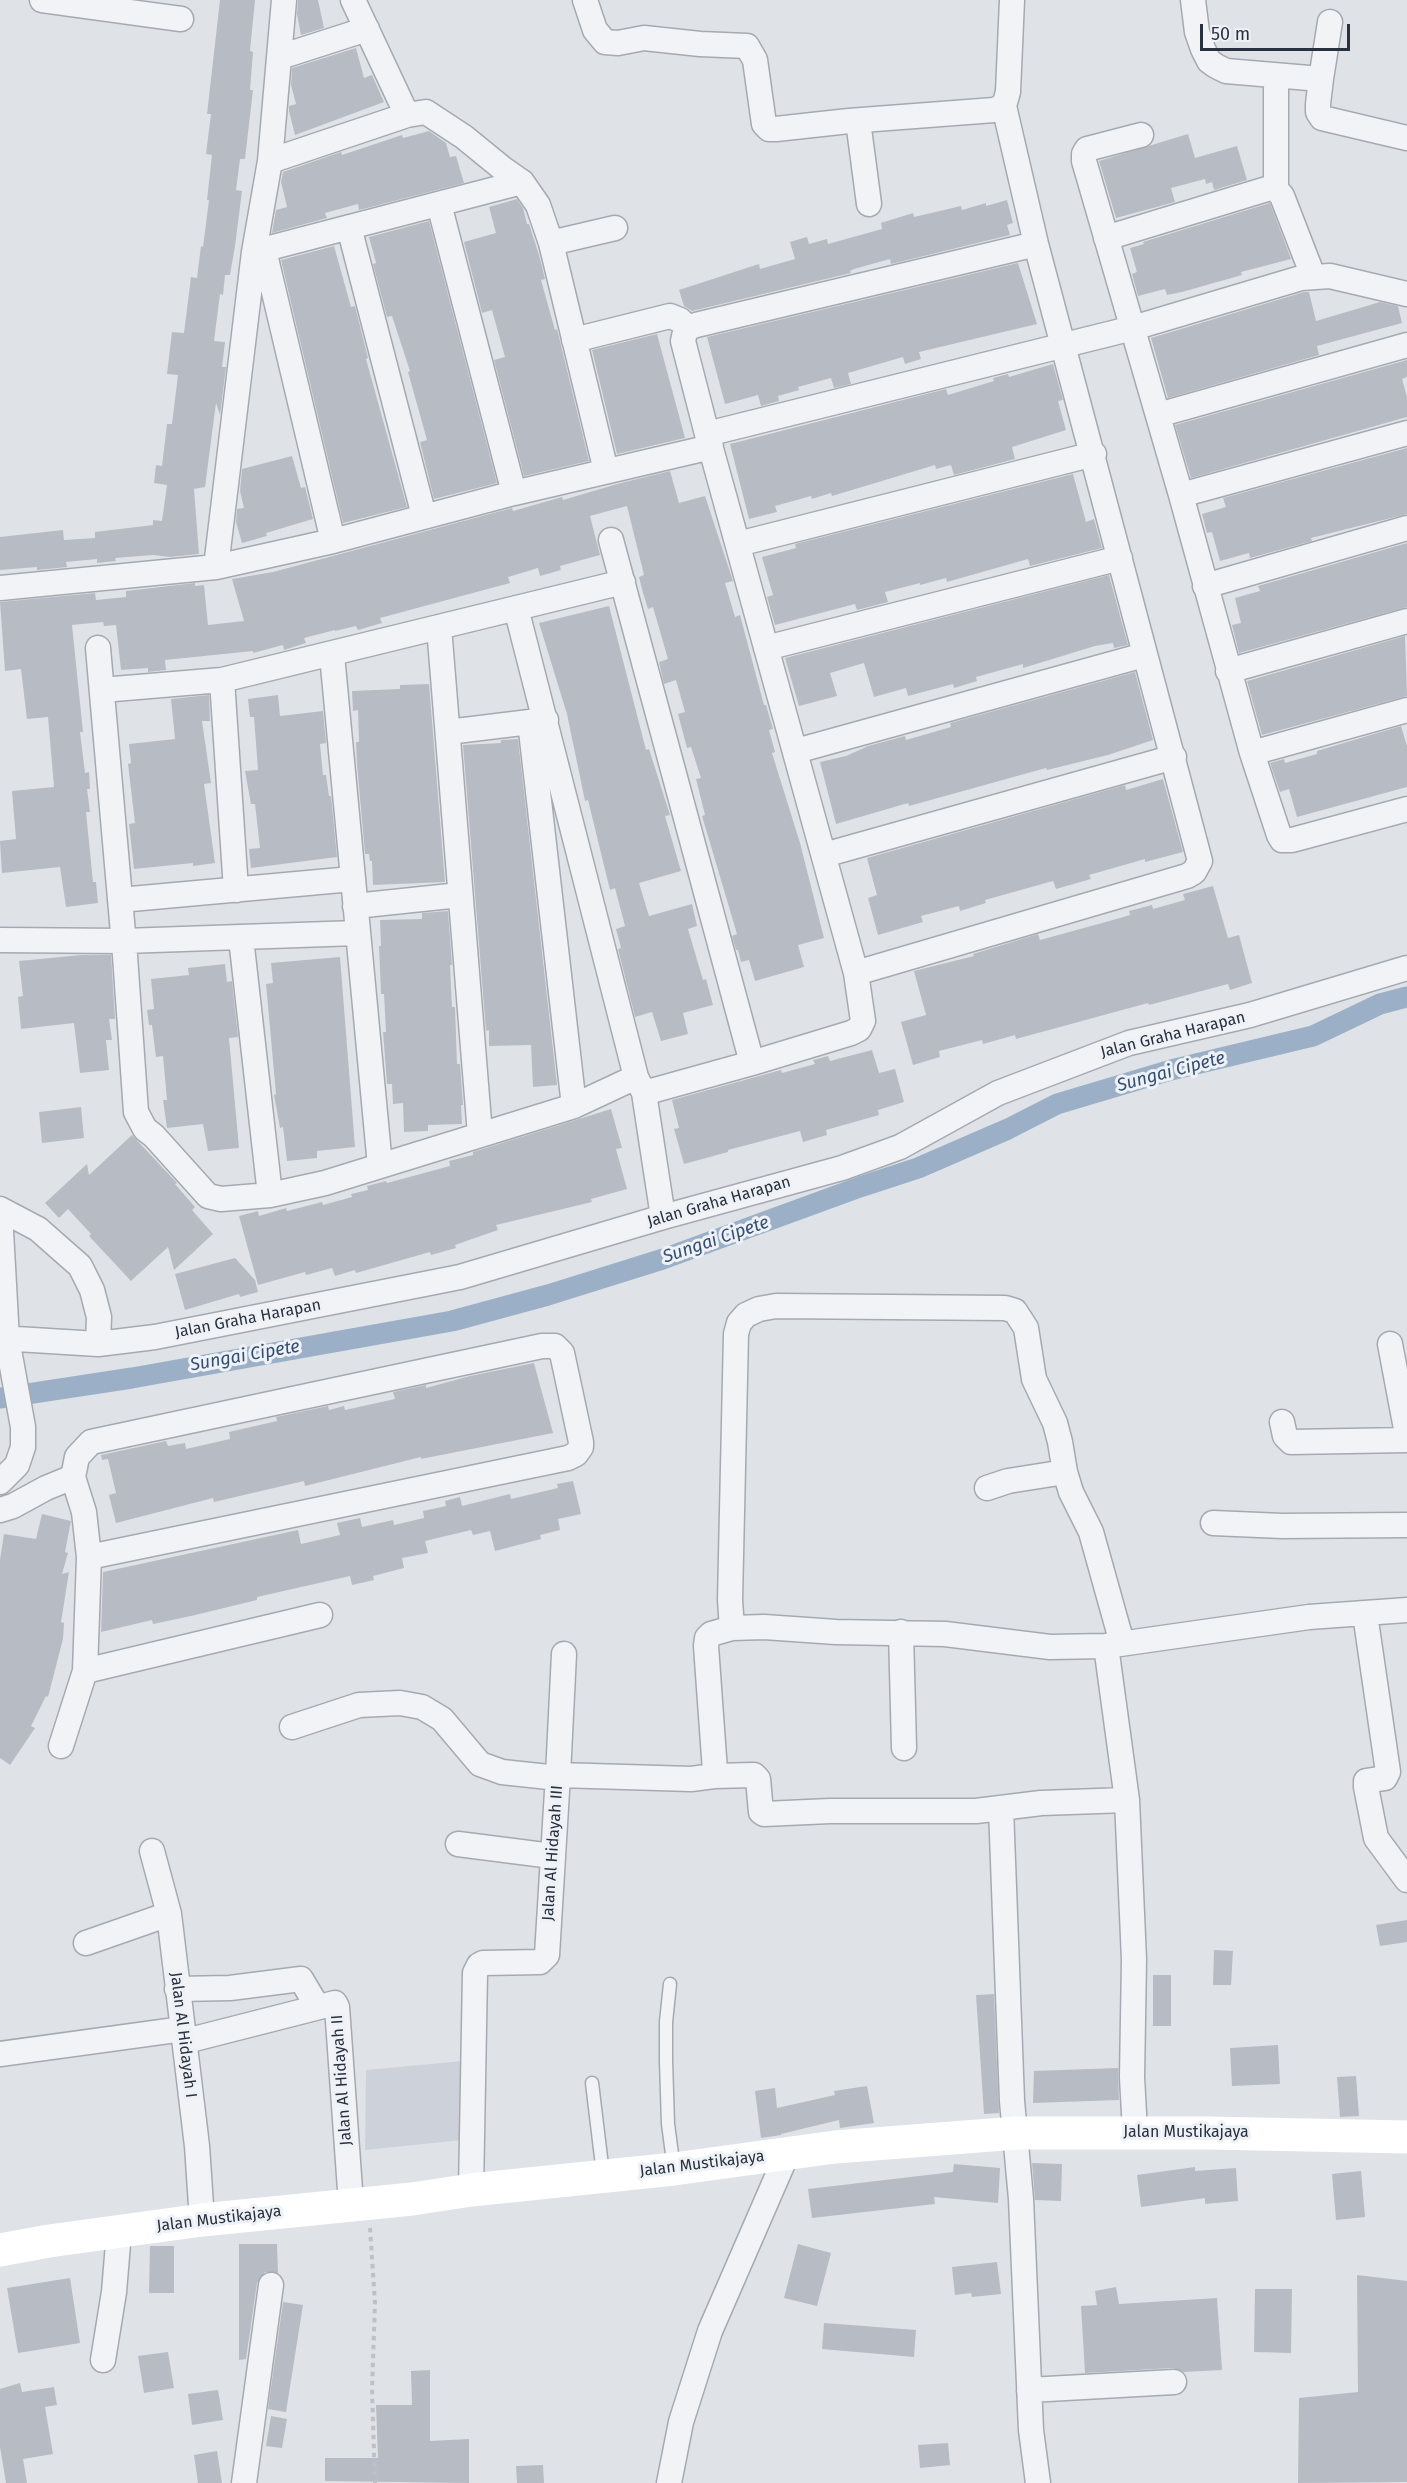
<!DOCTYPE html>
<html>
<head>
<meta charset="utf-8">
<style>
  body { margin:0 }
  #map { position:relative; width:1407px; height:2483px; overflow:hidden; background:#dfe3e8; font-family:"Fira Sans",sans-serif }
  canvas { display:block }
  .scale { position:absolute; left:1200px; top:24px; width:150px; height:27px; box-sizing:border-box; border:3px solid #29303e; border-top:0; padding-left:8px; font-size:18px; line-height:21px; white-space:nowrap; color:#29303e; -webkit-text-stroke:4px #eef1f6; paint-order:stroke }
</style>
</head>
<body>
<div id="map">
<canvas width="1407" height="2483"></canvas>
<div class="scale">50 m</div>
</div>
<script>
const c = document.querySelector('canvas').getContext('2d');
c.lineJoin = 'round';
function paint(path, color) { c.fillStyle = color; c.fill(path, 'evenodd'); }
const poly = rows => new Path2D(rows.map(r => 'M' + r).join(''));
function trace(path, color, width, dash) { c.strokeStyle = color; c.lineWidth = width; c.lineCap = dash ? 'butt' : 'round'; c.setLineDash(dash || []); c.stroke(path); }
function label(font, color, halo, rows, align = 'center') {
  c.font = font + ' "Fira Sans",sans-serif'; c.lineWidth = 6; c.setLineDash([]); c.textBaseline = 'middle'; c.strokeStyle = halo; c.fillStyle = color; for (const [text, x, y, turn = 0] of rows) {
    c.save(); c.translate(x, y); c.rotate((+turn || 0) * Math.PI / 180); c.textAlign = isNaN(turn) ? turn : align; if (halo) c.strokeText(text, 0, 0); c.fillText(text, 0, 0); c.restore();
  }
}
paint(poly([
  [463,2061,462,2140,365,2150,366,2070]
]), '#cdd2da');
trace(poly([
  [0,1398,132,1378,452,1321,548,1295,663,1259,860,1187,918,1168,1008,1129,1057,1104,1171,1070,1313,1036,1380,1004,1407,997]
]), '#9bb0c7', 21);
paint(poly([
  [220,0,255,0,250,51,253,52,250,90,253,90,245,159,240,159,236,190,242,191,235,246,230,275,225,275,223,295,220,294,214,341,225,342,222,367,226,367,220,415,216,403,205,487,194,489,199,554,170,557,153,555,115,558,116,561,97,563,97,559,66,562,67,567,37,570,37,567,0,570,0,537,63,530,64,540,95,538,95,532,153,525,153,520,162,521,167,485,154,483,156,465,162,466,167,424,172,424,178,375,167,374,172,332,184,333,191,277,197,278,201,246,203,247,209,200,207,200,212,155,206,154,211,114,207,114],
  [298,0,318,0,324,28,301,35,297,14],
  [356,48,364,78,372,75,384,102,295,135,289,111,289,106,296,104,291,85,292,68],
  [429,131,446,143,450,157,456,156,464,183,359,210,358,204,325,213,327,218,272,233,276,210,287,207,281,182,283,172,341,152,342,155,402,135,403,138],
  [1188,134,1195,158,1237,146,1247,180,1214,190,1212,182,1206,184,1205,179,1171,188,1175,202,1116,218,1099,161],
  [517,199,523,208,527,224,529,224,539,255,545,279,541,280,555,330,557,329,559,337,589,461,524,476,494,360,505,357,492,310,482,313,464,242,496,233,489,207],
  [1007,200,1013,223,1007,225,1010,235,891,264,890,259,854,269,850,271,851,273,692,311,684,306,679,290,759,264,760,269,795,259,790,242,807,237,809,244,827,239,828,244,882,229,881,223,913,213,914,217,961,206,962,210,986,203,986,206],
  [1270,203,1291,259,1241,272,1242,275,1182,292,1167,295,1165,289,1138,296,1132,274,1137,272,1130,248,1144,244,1143,242],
  [429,221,497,483,434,499,420,442,427,440,408,372,410,371,392,316,387,317,373,264,376,263,369,237],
  [334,246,351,307,355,306,368,358,366,359,407,507,343,523,281,260],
  [1018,263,1037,324,919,352,921,359,905,364,903,357,848,373,851,384,834,388,831,378,798,387,799,390,778,396,779,401,761,406,758,395,725,404,707,337],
  [1304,292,1309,292,1316,321,1380,302,1398,306,1402,323,1317,346,1319,355,1168,398,1151,338],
  [657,334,685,438,617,454,592,350],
  [1407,360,1407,377,1402,379,1407,397,1407,417,1191,478,1175,425],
  [1053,364,1063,400,1058,401,1066,430,1012,447,1015,459,954,475,951,465,936,469,935,465,832,496,831,493,812,499,811,496,775,506,777,512,749,519,730,444,946,389,948,395,994,381,993,378,1008,374,1009,377],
  [1407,448,1407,514,1311,538,1312,541,1250,558,1249,553,1220,561,1212,532,1207,533,1202,514,1226,507,1223,498],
  [292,456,301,488,305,487,313,519,266,533,267,536,242,543,236,522,237,509,244,508,240,491,242,469],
  [670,471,679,503,705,496,733,581,725,583,735,617,740,615,764,705,766,705,773,729,769,730,775,752,772,753,800,843,824,938,798,945,804,967,755,981,749,960,741,962,738,950,736,950,732,936,737,934,702,816,705,815,696,779,701,778,691,747,687,748,678,714,685,712,676,680,664,684,659,662,668,659,653,607,648,609,643,593,639,577,644,575,627,506,590,516,600,555,560,566,561,570,540,576,538,568,508,577,510,583,380,618,382,623,358,630,356,626,335,631,335,630,304,638,306,643,284,650,283,645,253,653,253,651,165,660,166,670,148,672,148,668,121,670,116,625,104,626,103,622,72,625,83,732,80,732,85,773,89,772,90,789,87,789,90,812,86,812,93,882,96,882,98,903,66,907,60,867,2,873,0,841,16,839,12,791,54,787,48,717,27,719,21,669,5,671,0,602,95,593,96,600,126,597,126,591,195,583,195,586,204,585,208,625,244,621,232,579,273,572,512,508,513,511,562,497,563,500,617,484],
  [1073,474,1086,522,1094,519,1102,548,1030,566,1028,559,947,582,946,578,920,585,920,583,885,592,888,602,857,610,855,604,775,625,767,597,773,595,762,557,796,548,795,544],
  [1407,543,1407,607,1239,653,1232,625,1241,623,1235,598,1260,591,1258,586],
  [1109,575,1128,645,1114,648,1113,643,1095,646,1023,668,1023,664,976,677,977,681,954,688,953,684,908,696,906,688,874,697,864,663,830,673,837,696,799,706,785,658],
  [609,606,646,750,649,749,670,815,665,816,681,871,639,883,649,916,692,904,697,926,688,929,703,980,706,979,713,1005,683,1013,688,1034,661,1041,652,1012,635,1017,618,949,621,948,616,929,625,926,615,888,610,890,588,800,585,801,567,714,539,623],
  [1405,636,1407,696,1262,735,1247,681],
  [1135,672,1153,740,1108,755,1047,770,1046,768,909,806,908,803,836,824,820,762,846,756,868,746,905,736,906,740,951,727,950,723],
  [429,684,445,882,373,885,372,861,370,861,369,854,365,854,357,764,356,742,359,742,358,710,353,711,352,691,400,689,400,685],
  [209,695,210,721,202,721,211,783,204,784,215,863,193,866,193,863,134,869,129,824,135,823,128,764,131,763,129,744,175,739,171,699],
  [278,695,280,716,323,711,326,743,320,744,323,775,326,775,329,796,331,796,337,857,251,868,249,849,260,848,255,804,251,804,245,771,258,770,254,717,250,717,248,699],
  [1401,726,1407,746,1407,787,1297,817,1289,789,1280,792,1270,763,1284,759,1285,763,1317,754,1317,751,1347,742],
  [518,739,557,1085,533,1087,531,1045,489,1046,489,1030,486,1031,463,745,501,743,501,740],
  [1163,779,1183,852,1145,862,1145,859,1089,875,1091,879,1056,889,1053,881,985,900,986,903,960,911,959,906,921,916,923,922,878,935,868,898,877,895,867,858,1125,785,1126,790],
  [1213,886,1228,938,1239,935,1252,983,1230,990,1228,984,1149,1005,1148,1003,1016,1039,1015,1035,983,1044,982,1040,939,1051,940,1057,913,1065,901,1022,926,1015,914,971,974,956,973,954,1038,934,1040,940,1113,920,1130,915,1129,911,1152,905,1153,909,1185,900,1183,894],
  [448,911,452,965,450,965,452,1007,455,1007,457,1064,460,1064,463,1105,461,1105,462,1124,428,1125,428,1131,404,1132,403,1103,393,1104,392,1084,387,1084,383,1032,386,1032,384,994,381,994,379,946,381,946,380,920,422,919,422,913],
  [81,955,111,955,115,1019,109,1019,112,1040,106,1040,109,1070,80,1073,74,1023,21,1029,18,997,23,996,19,961],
  [340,957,355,1147,317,1151,317,1158,287,1161,283,1127,280,1128,274,1095,276,1094,266,984,273,983,271,963],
  [225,964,227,982,232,981,238,1037,229,1038,239,1148,208,1151,203,1124,167,1128,163,1100,167,1100,163,1056,156,1057,152,1025,149,1025,147,1010,154,1009,151,979,189,975,188,968],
  [872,1050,879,1073,895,1069,904,1102,878,1110,879,1115,826,1130,827,1135,803,1142,800,1131,728,1150,728,1152,684,1164,674,1129,679,1128,672,1100,781,1070,782,1073,815,1064,813,1060,828,1056,830,1061],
  [81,1107,84,1138,42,1143,39,1112],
  [611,1109,622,1148,616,1149,627,1189,591,1199,592,1202,496,1225,498,1230,455,1245,456,1248,431,1255,430,1252,356,1273,355,1270,335,1276,332,1268,306,1275,305,1272,258,1285,239,1216,258,1211,259,1216,286,1208,287,1211,322,1202,323,1205,352,1197,351,1194,368,1190,367,1186,386,1181,387,1183,450,1166,449,1161,473,1155,473,1152],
  [132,1135,177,1183,175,1184,195,1207,192,1210,213,1234,174,1270,168,1247,131,1281,89,1236,91,1234,68,1209,59,1218,45,1203,87,1164,89,1175],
  [235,1258,255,1280,258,1292,240,1297,239,1294,185,1310,175,1274],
  [534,1363,553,1433,421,1459,421,1457,305,1486,304,1481,214,1502,213,1498,116,1523,109,1495,116,1493,108,1459,102,1460,101,1455,166,1441,168,1446,185,1443,186,1449,230,1439,229,1432,277,1421,276,1417,328,1406,329,1410,344,1406,345,1410,395,1399,393,1392,426,1385,426,1388,470,1376],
  [573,1481,581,1514,558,1519,560,1530,540,1535,541,1539,495,1551,490,1531,473,1535,471,1530,425,1541,428,1553,402,1558,404,1568,373,1576,374,1580,352,1585,350,1576,257,1597,257,1600,191,1616,153,1624,152,1620,101,1632,103,1572,298,1530,301,1544,340,1535,337,1523,360,1518,362,1527,393,1520,394,1525,424,1518,423,1511,446,1506,445,1501,460,1497,462,1506,510,1494,511,1499,558,1488,557,1484],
  [42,1514,71,1521,65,1552,68,1553,62,1574,69,1572,61,1622,64,1623,63,1639,48,1697,46,1696,31,1726,35,1728,10,1765,0,1758,0,1560,4,1534,36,1539],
  [1407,1920,1407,1942,1380,1946,1376,1925],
  [1214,1950,1233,1951,1231,1985,1213,1985],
  [1153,1975,1171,1975,1171,2026,1153,2026],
  [994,1994,999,2113,984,2114,976,1995],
  [1278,2045,1280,2084,1232,2086,1230,2048],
  [1118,2068,1119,2100,1033,2103,1034,2071],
  [1356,2076,1359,2116,1340,2117,1337,2077],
  [867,2086,874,2123,840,2128,839,2120,781,2134,781,2135,761,2138,755,2091,775,2088,777,2108,835,2095,834,2091],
  [1032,2163,1062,2164,1061,2201,1035,2200],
  [954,2164,1000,2168,998,2203,934,2197,935,2204,812,2218,808,2189,953,2172],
  [1195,2167,1195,2171,1236,2168,1238,2201,1205,2204,1205,2198,1141,2207,1137,2175],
  [1361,2171,1365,2217,1336,2220,1332,2174],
  [239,2244,277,2244,278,2273,265,2272,257,2283,246,2359,239,2360],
  [798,2244,831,2253,817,2306,784,2298],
  [150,2246,174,2246,174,2293,149,2293],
  [997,2262,1001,2294,972,2297,971,2293,955,2295,952,2267],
  [1357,2275,1407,2281,1407,2482,1298,2483,1299,2398,1358,2392],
  [70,2278,80,2343,18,2353,7,2288],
  [1116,2287,1119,2304,1217,2298,1222,2370,1184,2372,1173,2368,1085,2373,1081,2306,1097,2305,1095,2291],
  [1255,2289,1292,2289,1291,2353,1254,2352],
  [283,2302,303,2305,286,2412,268,2409],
  [824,2323,916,2330,914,2357,822,2349],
  [168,2352,174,2388,144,2393,138,2356],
  [430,2370,430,2441,469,2439,469,2483,325,2481,325,2458,378,2458,376,2405,412,2405,411,2371],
  [20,2383,22,2392,54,2387,57,2405,45,2407,53,2454,23,2459,27,2483,6,2483,0,2447,0,2389],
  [218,2390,223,2420,192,2425,188,2394],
  [271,2416,287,2419,282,2448,266,2446],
  [948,2443,950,2465,920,2468,918,2445],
  [217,2451,222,2483,198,2483,194,2455],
  [543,2465,544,2483,517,2483,516,2466]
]), '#b7bcc4');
const service = poly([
  [670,1984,666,2022,666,2061,668,2124,674,2169],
  [592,2083,603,2174]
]);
const minor = poly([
  [42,0,181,19],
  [353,0,407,115],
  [585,0,595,30,605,42,618,43,644,38,700,44,747,46,755,60,764,124,769,129,776,129,849,121,994,110,1004,106,1008,92,1012,0],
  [1193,0,1197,32,1203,49,1209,61,1216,66,1226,71,1321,79,1318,104,1318,112,1322,118,1407,138],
  [280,57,367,29],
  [1276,77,1276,189],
  [1321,79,1330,22],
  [858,121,869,204],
  [1141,135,1087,149,1084,154,1084,161,1181,495,1252,753,1279,835,1282,840,1292,840,1407,809],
  [270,161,407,115,426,112,464,137,502,168,522,182,538,205,551,243,606,471],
  [439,204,514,493],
  [349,227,424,516],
  [1106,238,1270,188,1276,189,1282,196,1313,276],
  [551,243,615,228],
  [264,250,333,541],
  [254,252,522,182],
  [574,340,670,316,680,320,688,328],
  [1158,415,1407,345],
  [707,434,1133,328,1301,278,1330,276,1407,294],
  [1181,495,1407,433],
  [611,540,752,1063],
  [738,544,1094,454],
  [216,567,254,252,270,161,284,0],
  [1205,586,1407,528],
  [0,588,216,567,333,541,514,493,711,447],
  [516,608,636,1077,642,1089],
  [439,627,480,1134],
  [98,648,125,956,136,1112,145,1129,154,1136,208,1196,221,1199,270,1195,325,1183,574,1106,636,1077],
  [766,648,1120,558],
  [332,655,380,1166],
  [1228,671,1407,621],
  [222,680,236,890],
  [102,690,222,680,623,582],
  [530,722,574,1106],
  [448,732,546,720],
  [796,751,1144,655],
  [1252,753,1407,710],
  [824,855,1174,757],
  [120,900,352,879],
  [355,906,460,895],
  [241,938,270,1195],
  [0,940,124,941,357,933],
  [856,973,1187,876,1194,872,1200,861,1036,244,1004,106],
  [0,1209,38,1229,80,1266,92,1290,99,1317,98,1344],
  [0,1213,7,1339,23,1427,23,1447,17,1465,0,1482],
  [663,1217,644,1093,752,1063,851,1033,859,1029,863,1021,856,973,707,434,683,341,685,332,688,328,696,325,1036,244],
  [0,1338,98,1344,155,1337,460,1277,663,1217,842,1168,900,1147,998,1093,1129,1043,1250,1015,1407,968],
  [1390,1344,1407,1434],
  [1282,1422,1285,1436,1291,1442,1407,1440],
  [987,1488,1008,1481,1065,1472],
  [0,1510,13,1506,46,1488,73,1477,77,1457,91,1442,542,1346,555,1346,562,1353,581,1442,581,1447,576,1454,568,1458,89,1557],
  [1213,1523,1282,1526,1407,1525],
  [1365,1614,1388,1772,1385,1778,1366,1781,1366,1787,1376,1838,1407,1880],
  [732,1628,730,1600,736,1334,739,1323,746,1315,759,1309,776,1306,1005,1308,1015,1311,1026,1328,1034,1379,1055,1423,1060,1442,1065,1472,1071,1492,1091,1532,1122,1643],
  [901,1632,904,1748],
  [1106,1646,1127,1800,1134,1960,1132,2077,1135,2132],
  [85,1671,320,1615],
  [292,1727,359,1705,400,1703,422,1707,442,1719,480,1764,502,1772,558,1778],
  [61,1746,85,1671,89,1557,84,1512,73,1477],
  [558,1775,564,1654],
  [714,1776,754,1775,758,1779,761,1812,764,1814,830,1811,976,1811,1041,1803,1127,1800],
  [1001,1808,1012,2101,1021,2199,1031,2430,1038,2483],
  [458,1844,552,1856],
  [152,1851,169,1914,197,2146,202,2220],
  [86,1943,169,1914],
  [177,1989,230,1988,301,1979,317,2006],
  [186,2041,335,2003,337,2007,351,2204],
  [0,2054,183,2029],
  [471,2190,475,1973,479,1965,483,1963,540,1962,547,1955,558,1775,691,1779,714,1776,715,1771,706,1646,707,1638,711,1634,732,1628,764,1627,836,1632,945,1634,1050,1647,1106,1646,1309,1617,1407,1610],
  [103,2360,114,2292,119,2232],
  [1029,2390,1174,2382],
  [244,2483,271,2285],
  [669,2483,681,2422,710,2331,787,2154]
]);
trace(service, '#a5aab2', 15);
trace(minor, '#a5aab2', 27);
trace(poly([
  [370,2228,375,2303,372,2389,375,2483]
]), '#bec0c6', 4, [4.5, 4.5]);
trace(service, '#f2f3f6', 12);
trace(minor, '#f2f3f6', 24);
trace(poly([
  [0,2250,49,2241,202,2220,412,2199,471,2190,674,2169,835,2147,1017,2133,1208,2133,1407,2137]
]), '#fff', 33);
label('16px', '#29303e', '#eef1f6', [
  ["Jalan Graha Harapan",1173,1035,-14],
  ["Jalan Graha Harapan",719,1202,-16],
  ["Jalan Graha Harapan",248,1319,-11],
  ["Jalan Al Hidayah III",553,1853,-86],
  ["Jalan Al Hidayah I",183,2035,83],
  ["Jalan Al Hidayah II",342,2080,-94],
  ["Jalan Mustikajaya",1186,2133],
  ["Jalan Mustikajaya",702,2164,-7],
  ["Jalan Mustikajaya",219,2219,-7]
]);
label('italic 18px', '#344f71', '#eef1f6', [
  ["Sungai Cipete",1171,1072,-15],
  ["Sungai Cipete",716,1240,-19],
  ["Sungai Cipete",245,1356,-10]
]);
</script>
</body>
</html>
